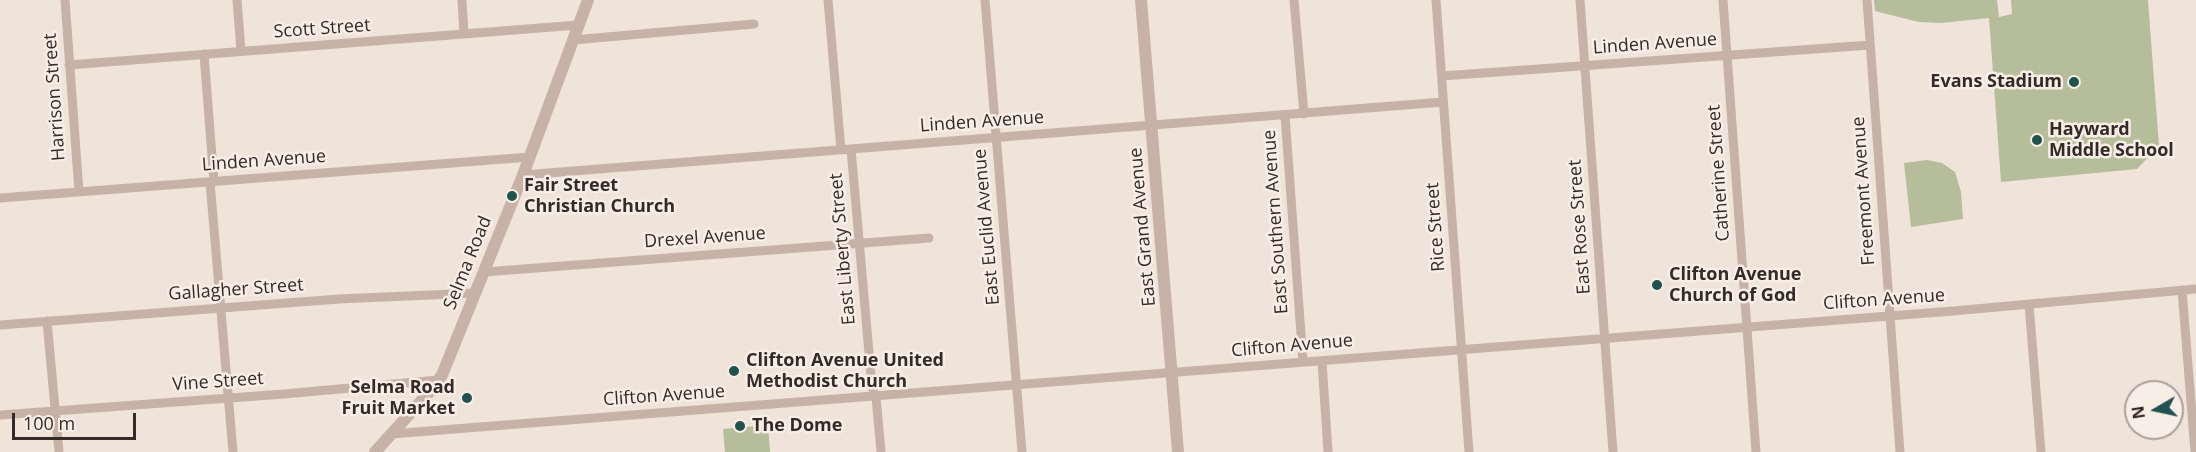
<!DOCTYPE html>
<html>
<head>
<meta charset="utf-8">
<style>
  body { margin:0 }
  #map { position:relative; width:2196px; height:452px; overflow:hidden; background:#f0e3da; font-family:"Open Sans",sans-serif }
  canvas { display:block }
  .north { position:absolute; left:2124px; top:380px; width:60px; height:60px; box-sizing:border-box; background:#f8eee6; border:2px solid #aaa09a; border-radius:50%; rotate:261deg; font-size:16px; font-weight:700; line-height:24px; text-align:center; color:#342a27 }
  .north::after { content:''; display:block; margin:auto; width:21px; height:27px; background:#205250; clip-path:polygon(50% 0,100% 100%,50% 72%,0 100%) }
  .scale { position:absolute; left:12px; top:413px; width:124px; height:27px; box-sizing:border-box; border:3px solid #342a27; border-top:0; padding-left:8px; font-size:18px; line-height:21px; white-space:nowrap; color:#342a27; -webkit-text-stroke:4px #f8eee6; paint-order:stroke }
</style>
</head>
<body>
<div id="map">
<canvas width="2196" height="452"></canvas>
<div class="north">N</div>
<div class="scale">100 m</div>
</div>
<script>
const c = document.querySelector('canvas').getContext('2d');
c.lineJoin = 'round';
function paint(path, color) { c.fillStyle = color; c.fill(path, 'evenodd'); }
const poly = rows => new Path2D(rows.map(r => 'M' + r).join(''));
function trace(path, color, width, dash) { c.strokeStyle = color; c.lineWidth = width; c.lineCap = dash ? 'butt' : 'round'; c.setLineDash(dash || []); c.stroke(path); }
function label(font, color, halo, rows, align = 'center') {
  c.font = font + ' "Open Sans",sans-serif'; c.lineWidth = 5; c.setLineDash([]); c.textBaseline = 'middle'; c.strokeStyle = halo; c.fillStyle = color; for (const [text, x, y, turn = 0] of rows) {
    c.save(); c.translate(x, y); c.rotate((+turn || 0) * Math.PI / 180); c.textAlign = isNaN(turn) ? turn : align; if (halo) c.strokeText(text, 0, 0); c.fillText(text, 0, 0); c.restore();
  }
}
paint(poly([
  [1874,0,1997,0,1999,17,2012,14,2011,0,2148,0,2159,146,2137,169,2001,182,1989,18,1941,23,1919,22,1875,11],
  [1927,160,1942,163,1955,172,1961,192,1963,219,1911,227,1904,163],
  [768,425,770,452,725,452,723,429]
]), '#b6bd9b');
trace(poly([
  [65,0,79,192],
  [237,0,241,51],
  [462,0,464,34],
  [828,0,841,150],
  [985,0,1022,452],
  [1294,0,1304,114],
  [1436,0,1469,452],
  [1580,0,1613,452],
  [1723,0,1756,452],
  [1867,0,1900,452],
  [573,40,754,24],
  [204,54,214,182],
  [69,65,578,25],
  [1442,76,1870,45],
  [1285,115,1303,362],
  [851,149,872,387,876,397,881,452],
  [523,175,1443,102],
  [210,182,233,452],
  [0,198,530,157],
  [484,272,929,238],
  [2182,290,2195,452],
  [2029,304,2041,452],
  [47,321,59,452],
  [0,325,339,299,475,293],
  [1322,361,1328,452],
  [0,415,284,394,438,380],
  [391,434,1953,311,2196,289]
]), '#c7b2a7', 9);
trace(poly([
  [1141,0,1178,452],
  [375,452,433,388,442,375,523,175,588,0]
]), '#c7b2a7', 12);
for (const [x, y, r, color] of [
  [2074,82,6,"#205250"],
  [2037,140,6,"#205250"],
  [512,196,6,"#205250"],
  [1657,285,6,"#205250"],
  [734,371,6,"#205250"],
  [467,398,6,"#205250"],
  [740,426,6,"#205250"]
]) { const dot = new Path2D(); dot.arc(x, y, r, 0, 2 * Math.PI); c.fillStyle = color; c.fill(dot); trace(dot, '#f8eee6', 2); }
label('18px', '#342a27', '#f8eee6', [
  ["Scott Street",322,29,-4],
  ["Linden Avenue",1655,44,-4],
  ["Harrison Street",55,97,-94],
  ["Linden Avenue",982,122,-4],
  ["Linden Avenue",264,161,-4],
  ["Catherine Street",1719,173,-94],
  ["Freemont Avenue",1864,191,-94],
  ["East Southern Avenue",1276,222,-94],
  ["East Euclid Avenue",987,227,-95],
  ["East Grand Avenue",1143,227,-95],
  ["Rice Street",1436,227,-94],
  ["East Rose Street",1580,227,-94],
  ["Drexel Avenue",705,238,-4],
  ["East Liberty Street",843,249,-95],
  ["Selma Road",468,263,-68],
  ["Gallagher Street",236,290,-4],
  ["Clifton Avenue",1884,300,-4],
  ["Clifton Avenue",1292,346,-5],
  ["Vine Street",218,382,-4],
  ["Clifton Avenue",664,396,-4]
]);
label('bold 18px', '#342a27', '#f8eee6', [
  ["Evans Stadium",2062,82,"right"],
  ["Hayward",2049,130],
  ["Middle School",2049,151],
  ["Fair Street",524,186],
  ["Christian Church",524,207],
  ["Clifton Avenue",1669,275],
  ["Church of God",1669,296],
  ["Clifton Avenue United",746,361],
  ["Methodist Church",746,382],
  ["Selma Road",455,388,"right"],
  ["Fruit Market",455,409,"right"],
  ["The Dome",752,426]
], 'left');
</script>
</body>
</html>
